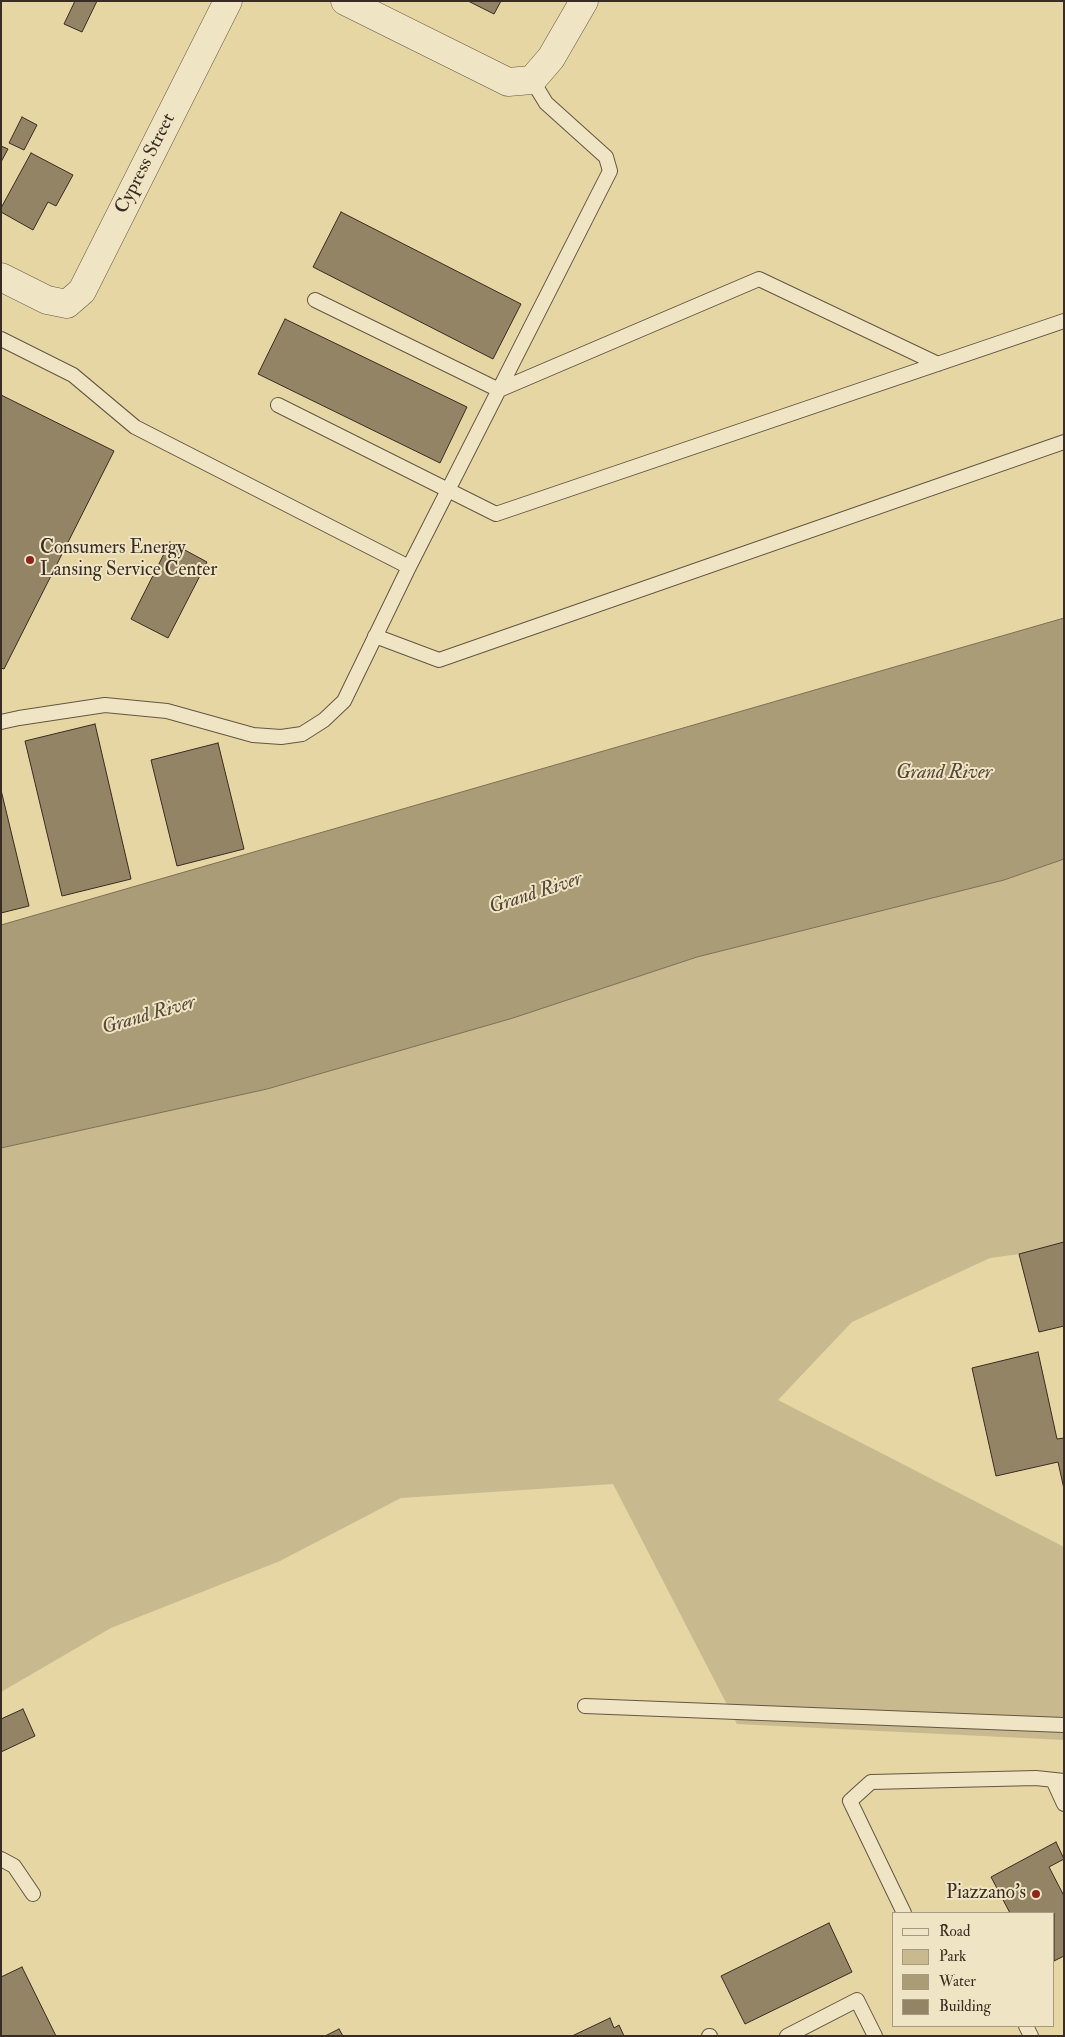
<!DOCTYPE html>
<html>
<head>
<meta charset="utf-8">
<style>
  body { margin:0 }
  #map { position:relative; width:1065px; height:2037px; overflow:hidden; background:#e6d6a4; font-family:"IM FELL Double Pica",serif }
  canvas { display:block }
  .frame { position:absolute; inset:0; border:2px solid #392c22; pointer-events:none }
  .legend { position:absolute; left:892px; top:1912px; width:162px; height:115px; box-sizing:border-box; background:#efe4c4; border:1px solid #a69a83; margin:0; padding:6px 9px; list-style:none; font-size:15px; color:#392c22 }
  .legend li { display:flex; align-items:center; gap:10px; height:25px }
  .legend b { width:25px; border:1px solid #a69a83 }
</style>
</head>
<body>
<div id="map">
<canvas width="1065" height="2037"></canvas>
<div class="frame"></div>
<ul class="legend">
<li><b style="height:6px;background:#efe4c4"></b>Road</li>
<li><b style="height:14px;background:#c9b98e"></b>Park</li>
<li><b style="height:14px;background:#ab9c78"></b>Water</li>
<li><b style="height:14px;background:#938466"></b>Building</li>
</ul>
</div>
<script>
const c = document.querySelector('canvas').getContext('2d');
c.lineJoin = 'round';
function paint(path, color) { c.fillStyle = color; c.fill(path, 'evenodd'); }
const poly = rows => new Path2D(rows.map(r => 'M' + r).join(''));
function trace(path, color, width, dash) { c.strokeStyle = color; c.lineWidth = width; c.lineCap = dash ? 'butt' : 'round'; c.setLineDash(dash || []); c.stroke(path); }
function label(font, color, halo, rows, align = 'center') {
  c.font = font + ' "IM FELL Double Pica",serif'; c.lineWidth = 4; c.setLineDash([]); c.textBaseline = 'middle'; c.strokeStyle = halo; c.fillStyle = color; for (const [text, x, y, turn = 0] of rows) {
    c.save(); c.translate(x, y); c.rotate((+turn || 0) * Math.PI / 180); c.textAlign = isNaN(turn) ? turn : align; if (halo) c.strokeText(text, 0, 0); c.fillText(text, 0, 0); c.restore();
  }
}
paint(poly([
  [1064,859,1064,1248,990,1258,852,1322,778,1400,1064,1547,1064,1740,737,1724,613,1484,401,1498,280,1561,111,1628,1,1692,1,1148,267,1089,513,1018,697,957,1004,880]
]), '#c9b98e');
const water = poly([
  [1064,618,1064,859,1004,880,697,957,513,1018,267,1089,1,1148,1,925,1064,618]
]);
paint(water, '#ab9c78');
trace(water, '#7d6f56', 1);
const building = poly([
  [75,1,97,1,82,32,64,24,75,1],
  [468,1,501,1,494,14,468,1],
  [22,117,37,125,24,150,9,143,22,117],
  [1,146,8,149,1,162,1,146],
  [31,153,73,175,56,206,48,202,33,230,1,212,1,208,31,153],
  [341,212,521,304,493,359,313,267,341,212],
  [285,319,467,407,440,463,258,374,285,319],
  [1,395,114,451,4,669,1,668,1,395],
  [170,542,207,562,168,638,131,619,170,542],
  [95,724,131,879,62,896,25,741,95,724],
  [218,743,244,849,177,866,151,760,218,743],
  [1,790,29,906,1,913,1,790],
  [1064,1242,1064,1326,1039,1332,1019,1254,1064,1242],
  [1038,1352,1057,1439,1064,1438,1064,1489,1058,1462,996,1476,972,1368,1038,1352],
  [23,1709,35,1736,1,1752,1,1719,23,1709],
  [1056,1842,1064,1859,1049,1867,1064,1896,1064,1956,1054,1961,1054,1913,1010,1913,991,1877,1056,1842],
  [829,1923,852,1972,745,2024,721,1976,829,1923],
  [22,1967,56,2036,1,2036,1,1977,22,1967],
  [610,2018,614,2028,619,2025,624,2036,572,2036,610,2018],
  [339,2029,343,2036,325,2036,339,2029]
]);
paint(building, '#938466');
trace(building, '#392c22', 1);
const lane = poly([
  [315,300,499,390,759,279,938,364],
  [1,339,73,375,135,427,409,567],
  [278,405,496,514,1064,321],
  [375,636,439,660,1064,442],
  [1,722,19,718,105,705,167,711,253,735,281,737,302,734,324,720,344,701,409,567,610,171,606,157,546,103,532,80],
  [585,1706,1064,1725],
  [1053,1780,1064,1804],
  [1,1859,14,1866,33,1894],
  [904,1913,850,1801,871,1782,1036,1778,1064,1781],
  [1026,2026,1031,2036],
  [709,2036,710,2036],
  [787,2036,857,2000,875,2036]
]);
const street = poly([
  [345,1,508,82,532,80,551,58,584,1],
  [1,277,47,300,67,304,82,291,228,1]
]);
trace(lane, '#645642', 16);
trace(street, '#645642', 29);
trace(lane, '#efe4c4', 14);
trace(street, '#efe4c4', 28);
for (const [x, y, r, color] of [
  [30,560,5,"#8f2418"],
  [1036,1894,5,"#8f2418"]
]) { const dot = new Path2D(); dot.arc(x, y, r, 0, 2 * Math.PI); c.fillStyle = color; c.fill(dot); trace(dot, '#efe4c4', 2); }
label('19px', '#392c22', '#efe4c4', [
  ["Cypress Street",146,164,-63]
]);
label('19px', '#392c22', '#efe4c4', [
  ["Consumers Energy",40,549],
  ["Lansing Service Center",40,571],
  ["Piazzano's",1026,1894,"right"]
], 'left');
label('italic 20px', '#564838', '#efe4c4', [
  ["Grand River",944,774],
  ["Grand River",536,894,-18],
  ["Grand River",149,1016,-16]
]);
</script>
</body>
</html>
